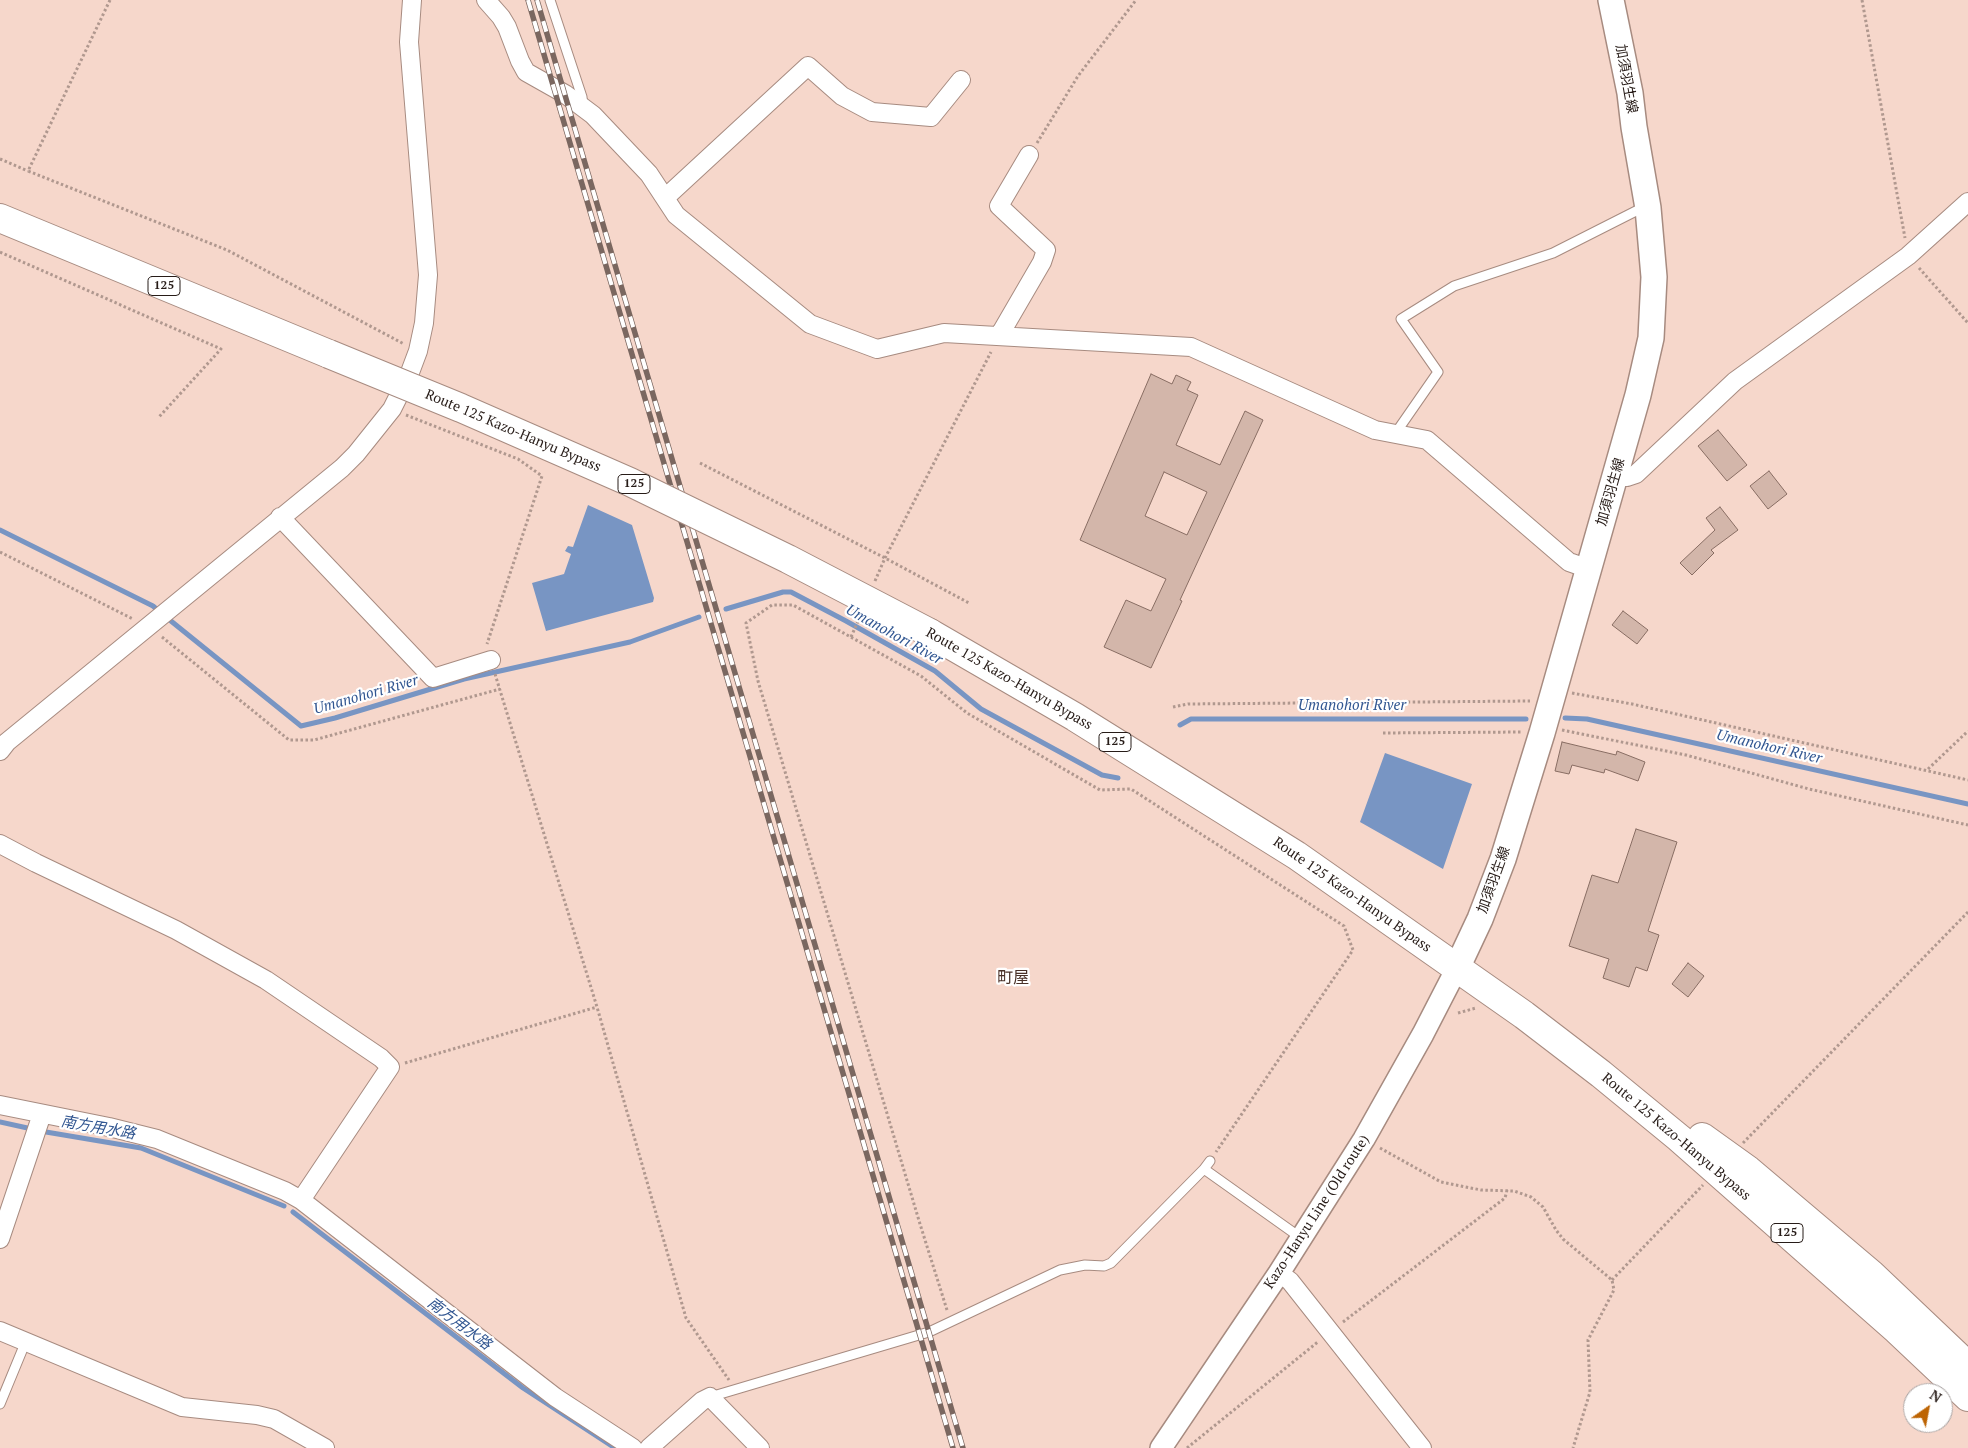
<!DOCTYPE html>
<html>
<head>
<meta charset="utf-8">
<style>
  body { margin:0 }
  #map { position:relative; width:1968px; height:1448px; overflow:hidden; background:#f6d7cb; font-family:"PT Serif",serif }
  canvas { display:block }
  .north { position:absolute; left:1903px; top:1383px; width:50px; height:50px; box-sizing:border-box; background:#fff; border:1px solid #a9a4a3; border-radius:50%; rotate:33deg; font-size:14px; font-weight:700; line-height:20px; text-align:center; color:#271c18 }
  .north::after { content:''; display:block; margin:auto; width:18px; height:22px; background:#bd6403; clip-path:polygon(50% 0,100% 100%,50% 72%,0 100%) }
</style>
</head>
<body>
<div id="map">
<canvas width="1968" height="1448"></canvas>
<div class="north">N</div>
</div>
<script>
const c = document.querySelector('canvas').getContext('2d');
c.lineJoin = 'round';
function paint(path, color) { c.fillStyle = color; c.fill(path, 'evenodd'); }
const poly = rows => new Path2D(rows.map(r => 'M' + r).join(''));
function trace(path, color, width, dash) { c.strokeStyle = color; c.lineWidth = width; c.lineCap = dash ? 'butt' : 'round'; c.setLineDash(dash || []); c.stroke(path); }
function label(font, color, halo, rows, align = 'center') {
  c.font = font + ' "PT Serif","Noto Sans JP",serif'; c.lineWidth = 4.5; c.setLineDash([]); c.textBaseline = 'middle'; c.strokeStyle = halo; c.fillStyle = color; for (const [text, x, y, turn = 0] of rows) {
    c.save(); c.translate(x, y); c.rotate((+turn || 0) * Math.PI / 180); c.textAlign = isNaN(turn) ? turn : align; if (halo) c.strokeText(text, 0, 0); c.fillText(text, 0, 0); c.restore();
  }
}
paint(poly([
  [588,505,632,525,654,598,653,602,546,631,532,583,564,574,571,554,565,551,568,546,573,547],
  [1385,753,1472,784,1443,869,1360,822]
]), '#7895c3');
trace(poly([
  [0,530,153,606,160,612],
  [726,609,783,592,791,592,846,621,935,671,981,709,1102,775,1118,778],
  [166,617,301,726,335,718,464,679,630,642,699,617],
  [1565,718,1587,719,1968,804],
  [1180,725,1191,719,1526,719],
  [0,1122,32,1129],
  [46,1132,141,1148,284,1206],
  [293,1212,523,1388,615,1448]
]), '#7895c3', 5);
const building = poly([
  [1151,374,1172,384,1176,375,1191,382,1187,390,1198,395,1176,445,1220,465,1245,411,1263,420,1180,600,1182,601,1151,668,1104,647,1126,600,1151,611,1166,579,1080,540,1151,374],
  [1164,472,1207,492,1187,535,1145,516,1164,472],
  [1718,430,1747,465,1727,481,1698,446,1718,430],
  [1769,471,1787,494,1768,509,1750,486,1769,471],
  [1720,507,1738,530,1711,550,1714,553,1692,575,1680,563,1715,530,1706,518,1720,507],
  [1623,611,1648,630,1637,644,1612,625,1623,611],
  [1562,742,1616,755,1617,751,1645,762,1638,781,1605,769,1604,773,1572,765,1569,774,1555,771,1562,742],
  [1636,829,1677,842,1648,931,1659,935,1647,971,1636,967,1629,987,1603,978,1609,959,1569,946,1592,875,1618,883,1636,829],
  [1688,963,1704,976,1688,997,1672,984,1688,963]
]);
paint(building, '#d3b6aa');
trace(building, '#886d63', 1);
const service = poly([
  [550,0,582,97,583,106],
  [1395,434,1438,372,1401,319,1454,286,1553,253,1636,211,1646,209],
  [1204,1169,1301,1238],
  [710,1397,929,1332,1060,1270,1085,1265,1104,1266,1111,1263,1204,1169,1210,1161],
  [0,1404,26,1341]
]);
const minor = poly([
  [486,0,501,17,507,27,520,61,526,72,565,94,593,115,649,174,676,215,810,324,877,349,944,333,1191,347,1375,430,1427,440,1569,562,1589,569],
  [665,198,808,66,842,96,872,112,931,117,961,80],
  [999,336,1042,262,1046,250,999,206,1029,155],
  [1615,475,1627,477,1636,474,1735,381,1908,256,1968,202],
  [280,517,433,678,491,660],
  [0,751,7,742,342,468,356,454,392,409,409,375,418,351,424,323,428,275,409,42,412,0],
  [0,844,36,863,176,930,266,980,381,1058,390,1067,301,1200],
  [0,1105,109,1127,157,1139,285,1191,301,1200,555,1397,633,1448],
  [0,1239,42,1114],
  [1279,1273,1290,1281,1422,1448],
  [0,1331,182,1407,257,1415,274,1419,325,1448],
  [649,1448,702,1401,710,1397,760,1448]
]);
const tertiary = poly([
  [1161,1448,1279,1273,1364,1139,1423,1034,1457,968]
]);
const secondary = poly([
  [1457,968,1480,919,1503,859,1542,733,1638,395,1651,338,1654,277,1648,208,1634,127,1630,93,1611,0]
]);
const trunk = poly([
  [0,218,329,354],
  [930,633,1075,717,1296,855,1524,1015,1601,1074,1679,1138,1897,1330,1968,1397],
  [1702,1137,1748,1170,1871,1274,1968,1366]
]);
trace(service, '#a78b80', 11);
trace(minor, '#a78b80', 20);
trace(tertiary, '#a78b80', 24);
trace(secondary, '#a78b80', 28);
trace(trunk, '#a78b80', 30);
trace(poly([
  [110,0,28,171,227,250,404,344],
  [1862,0,1905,238],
  [1037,143,1078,76,1136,0],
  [0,159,28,171],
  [0,252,221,349,159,417],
  [1919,268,1968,323],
  [406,415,518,459,542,476,487,644],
  [700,463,885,558,969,603],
  [0,552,133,619],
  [875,581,885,558,991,352],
  [162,637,289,740,314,740,500,689],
  [851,637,859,619],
  [495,674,597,1007,686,1318,729,1380],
  [1572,693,1632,704,1968,780],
  [1173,707,1188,704,1530,701],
  [1562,730,1686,755,1809,789,1968,825],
  [1383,733,1522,732],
  [1928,769,1968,731],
  [1458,1013,1476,1008],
  [405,1063,597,1007],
  [1743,1143,1968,912],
  [1380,1148,1441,1182,1481,1190,1514,1191,1531,1197,1543,1207,1556,1230,1563,1239,1612,1280,1614,1290,1588,1340,1590,1392,1573,1448],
  [1612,1280,1703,1185],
  [947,1310,920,1224,758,681,746,623,772,605,793,605,921,676,967,713,1100,790,1131,789,1344,926,1353,950,1216,1152],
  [1343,1322,1505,1198,1507,1190],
  [1187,1448,1319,1341]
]), '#b0988f', 3, [2.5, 2.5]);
trace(service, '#fff', 9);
trace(minor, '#fff', 18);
trace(tertiary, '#fff', 21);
trace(secondary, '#fff', 25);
trace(trunk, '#fff', 28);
const rail = poly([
  [528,0,953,1448],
  [537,0,963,1448]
]);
trace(rail, '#7a6760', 5.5);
trace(rail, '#fff', 4, [11]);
const trunkBridge = poly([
  [329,354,461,408,630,482,788,559,930,633]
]);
trace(trunkBridge, '#a78b80', 30, []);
trace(trunkBridge, '#fff', 28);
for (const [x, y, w] of [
  [164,286,32],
  [634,484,32],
  [1115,742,32],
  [1787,1233,32]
]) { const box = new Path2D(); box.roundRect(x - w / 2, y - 9.5, w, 19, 4); c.fillStyle = '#fff'; c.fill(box); trace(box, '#271c18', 1); }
label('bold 12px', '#271c18', null, [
  ["125",164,286],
  ["125",634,484],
  ["125",1115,742],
  ["125",1787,1233]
]);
label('14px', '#271c18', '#fff', [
  ["加須羽生線",1626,79,80],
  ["Route 125 Kazo-Hanyu Bypass",513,431,23],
  ["加須羽生線",1611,492,-74],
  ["Route 125 Kazo-Hanyu Bypass",1009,679,30],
  ["加須羽生線",1494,880,-70],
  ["Route 125 Kazo-Hanyu Bypass",1352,895,35],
  ["Route 125 Kazo-Hanyu Bypass",1676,1137,40],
  ["Kazo-Hanyu Line (Old route)",1317,1212,-57]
]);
label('italic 15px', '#315691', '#fff', [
  ["Umanohori River",894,635,29],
  ["Umanohori River",366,695,-16],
  ["Umanohori River",1352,706],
  ["Umanohori River",1769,747,13],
  ["南方用水路",98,1128,10],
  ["南方用水路",459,1324,37]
]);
label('16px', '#493128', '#fff', [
  ["町屋",1013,978]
]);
</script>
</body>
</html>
